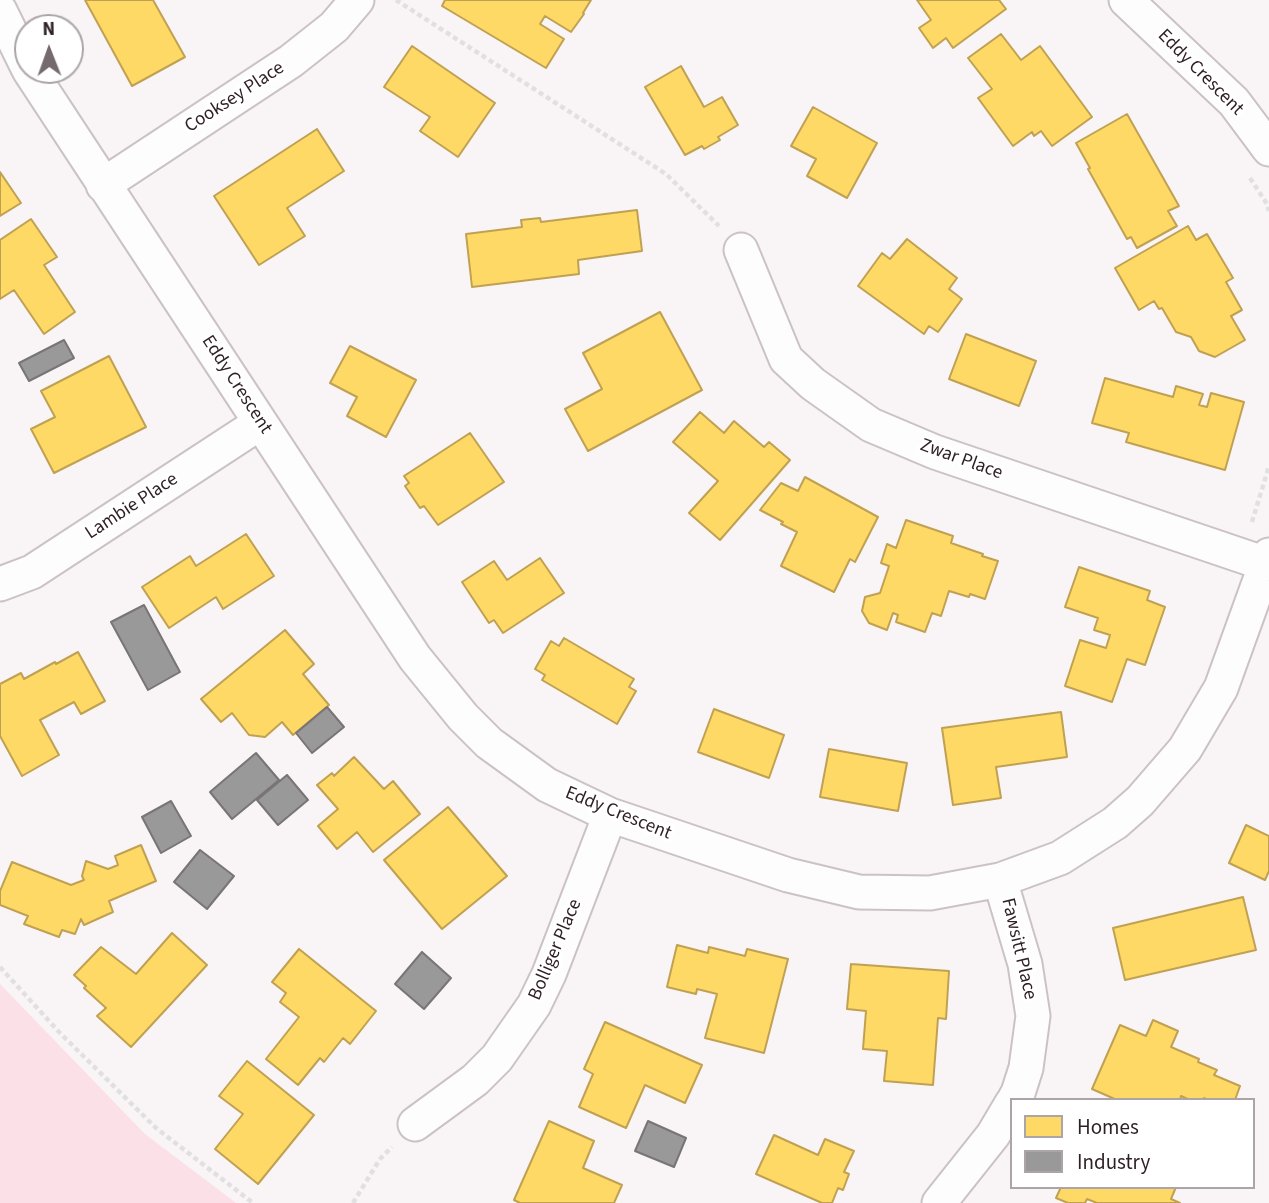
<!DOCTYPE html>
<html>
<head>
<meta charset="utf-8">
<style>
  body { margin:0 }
  #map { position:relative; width:1269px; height:1203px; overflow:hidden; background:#f9f4f6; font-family:"Source Sans 3",sans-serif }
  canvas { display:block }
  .legend { position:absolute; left:1010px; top:1098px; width:245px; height:91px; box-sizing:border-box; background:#fff; border:2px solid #aba5a7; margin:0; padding:9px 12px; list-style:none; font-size:21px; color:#2e1f23 }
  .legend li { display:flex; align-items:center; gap:14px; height:35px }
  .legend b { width:35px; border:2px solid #aba5a7 }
  .north { position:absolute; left:14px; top:14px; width:70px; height:70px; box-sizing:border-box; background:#fff; border:2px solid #aba5a7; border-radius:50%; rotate:359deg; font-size:19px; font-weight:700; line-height:28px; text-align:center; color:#2e1f23 }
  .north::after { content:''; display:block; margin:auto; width:24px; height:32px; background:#756a6d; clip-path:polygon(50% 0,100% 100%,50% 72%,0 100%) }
</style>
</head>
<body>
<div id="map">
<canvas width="1269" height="1203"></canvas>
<ul class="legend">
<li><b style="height:19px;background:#ffd966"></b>Homes</li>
<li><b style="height:19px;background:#999"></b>Industry</li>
</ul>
<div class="north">N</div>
</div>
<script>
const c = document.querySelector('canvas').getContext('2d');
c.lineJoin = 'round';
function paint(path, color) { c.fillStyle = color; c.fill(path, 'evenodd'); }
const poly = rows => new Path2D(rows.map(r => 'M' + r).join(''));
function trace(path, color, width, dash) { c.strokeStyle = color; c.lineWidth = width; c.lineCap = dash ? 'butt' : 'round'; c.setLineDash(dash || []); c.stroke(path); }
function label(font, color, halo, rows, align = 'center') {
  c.font = font + ' "Source Sans 3",sans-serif'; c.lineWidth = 7; c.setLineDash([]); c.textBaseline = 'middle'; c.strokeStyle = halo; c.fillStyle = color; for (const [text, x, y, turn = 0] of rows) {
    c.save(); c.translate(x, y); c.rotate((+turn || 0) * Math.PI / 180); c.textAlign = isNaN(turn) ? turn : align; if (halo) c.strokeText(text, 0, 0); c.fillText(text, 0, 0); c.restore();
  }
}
paint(poly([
  [0,984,145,1134,236,1203,0,1203]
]), '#fce0e8');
const homes = poly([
  [85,0,153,0,185,57,132,86,85,0],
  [445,0,591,0,583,13,584,14,571,32,545,16,540,24,564,39,546,68,442,6,445,0],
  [917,0,999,0,1006,9,953,48,946,38,933,48,919,28,931,20,917,0],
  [1001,34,1021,60,1040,46,1092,117,1052,146,1041,131,1034,136,1032,132,1013,146,978,98,992,89,968,58,1001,34],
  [412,46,495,103,458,157,420,131,430,117,384,87,412,46],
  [681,66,704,107,722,97,738,125,718,137,720,140,704,149,702,146,685,155,645,87,681,66],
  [813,107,877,143,847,198,807,176,816,159,791,146,813,107],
  [1127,114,1179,206,1168,211,1177,226,1137,248,1131,237,1127,239,1088,169,1090,168,1076,143,1127,114],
  [317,129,344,171,287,208,305,236,259,265,214,196,317,129],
  [0,172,21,203,0,216,0,172],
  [637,210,642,251,578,260,579,274,472,287,466,234,522,227,521,220,540,218,541,222,637,210],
  [31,219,57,257,44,265,75,312,44,334,14,290,0,299,0,240,31,219],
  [1188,226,1196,240,1207,234,1233,278,1226,282,1242,310,1231,316,1245,340,1215,357,1199,351,1191,337,1176,332,1162,308,1159,309,1154,301,1139,310,1115,268,1188,226],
  [907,239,957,278,949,289,962,299,938,332,929,326,924,334,858,286,882,253,890,259,907,239],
  [660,312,702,390,588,451,565,409,602,389,583,353,660,312],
  [966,334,1036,361,1019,406,949,379,966,334],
  [350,346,416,380,386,437,347,416,357,397,330,383,350,346],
  [109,356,146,427,54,473,31,429,55,417,41,391,109,356],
  [1105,378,1173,397,1176,386,1203,394,1199,405,1207,407,1211,393,1244,402,1225,470,1126,442,1129,433,1092,423,1105,378],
  [700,412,724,433,734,421,764,447,769,442,790,460,720,540,689,513,718,481,673,442,700,412],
  [470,433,504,482,438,525,424,506,420,508,405,486,409,483,404,476,470,433],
  [805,477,878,517,855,562,850,559,834,592,781,566,797,532,781,524,783,522,760,510,781,483,798,491,805,477],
  [906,520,953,536,951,543,983,554,982,556,998,561,985,599,970,594,969,597,949,591,941,616,932,613,925,632,896,622,898,615,893,613,887,630,869,623,862,611,865,597,880,593,889,566,881,563,887,544,896,548,906,520],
  [246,534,274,576,223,609,216,597,169,628,142,587,190,556,196,566,246,534],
  [540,558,564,593,503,633,494,620,489,623,462,582,494,561,507,580,540,558],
  [1079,567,1150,591,1147,600,1165,607,1145,665,1127,659,1112,702,1065,686,1080,640,1106,648,1110,635,1094,630,1098,618,1065,607,1079,567],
  [285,630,314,664,303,674,329,705,293,735,282,722,265,737,249,735,232,713,221,722,201,699,285,630],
  [564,638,634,679,629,687,636,691,617,724,542,680,545,675,535,669,551,641,559,646,564,638],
  [78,652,105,701,81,714,74,702,40,720,59,755,22,776,0,736,0,684,21,673,24,679,55,662,56,664,78,652],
  [714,709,784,735,769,778,698,752,714,709],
  [1061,712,1067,757,996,767,1001,798,953,805,942,728,1061,712],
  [829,749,907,763,898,811,820,797,829,749],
  [354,757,384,789,393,781,420,814,373,852,357,832,337,849,318,826,338,809,317,785,332,773,334,776,354,757],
  [448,807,507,876,442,929,384,860,448,807],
  [1246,825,1269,836,1269,871,1265,880,1229,863,1246,825],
  [141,845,156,881,109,901,113,912,84,925,81,919,75,934,62,930,59,937,24,924,28,916,0,905,0,891,12,862,71,885,84,880,82,876,86,861,108,869,118,865,115,856,141,845],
  [1243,897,1256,950,1125,980,1113,928,1243,897],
  [172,933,207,965,131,1047,97,1016,106,1008,84,988,86,986,74,975,101,947,136,974,172,933],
  [677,945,708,953,709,947,745,956,747,949,788,959,764,1053,705,1038,717,994,697,989,696,994,667,987,677,945],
  [299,949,376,1011,350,1044,343,1038,324,1062,320,1058,298,1085,266,1059,299,1017,280,1002,286,993,272,982,299,949],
  [851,964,949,971,946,1019,938,1018,933,1085,884,1081,887,1051,863,1049,866,1011,847,1009,851,964],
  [1153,1020,1178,1031,1171,1047,1199,1059,1198,1062,1217,1070,1214,1075,1240,1086,1235,1100,1208,1100,1204,1098,1203,1100,1190,1100,1181,1096,1180,1100,1117,1100,1092,1089,1120,1025,1146,1036,1153,1020],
  [605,1022,702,1065,685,1103,645,1085,626,1128,579,1107,593,1074,584,1069,605,1022],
  [247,1061,314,1115,258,1184,215,1149,243,1114,219,1096,247,1061],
  [549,1121,594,1141,583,1168,622,1185,614,1203,520,1203,514,1200,549,1121],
  [774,1135,818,1155,825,1139,854,1151,844,1172,849,1174,843,1190,838,1188,832,1203,822,1203,756,1174,774,1135],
  [1061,1187,1176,1187,1171,1199,1180,1203,1097,1203,1087,1199,1085,1203,1068,1203,1056,1198,1061,1187]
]);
paint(homes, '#ffd966');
trace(homes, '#c0a152', 2);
const industry = poly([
  [64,340,74,358,29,381,19,363,64,340],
  [144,605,180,672,148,690,111,622,144,605],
  [327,707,344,727,312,753,296,733,327,707],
  [256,753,279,780,232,819,210,792,256,753],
  [287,775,308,800,278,825,257,800,287,775],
  [171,801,191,836,161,853,142,817,171,801],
  [200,850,234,876,207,909,174,882,200,850],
  [422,952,451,978,424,1009,395,984,422,952],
  [648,1121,686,1138,674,1167,635,1151,648,1121]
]);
paint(industry, '#999');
trace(industry, '#797476', 2);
const street = poly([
  [1126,0,1234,102,1269,149],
  [0,11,28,68],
  [29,70,415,658,463,717,489,743,547,785,610,815,788,875,859,892,930,893,1000,880,1060,858,1115,823,1140,801,1185,749,1221,688,1269,555],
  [103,185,291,61,334,27,357,0],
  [741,250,786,359,813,384,871,425,935,452,1266,564],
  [0,584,32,572,260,423],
  [1000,880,1025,964,1033,1016,1026,1068,1018,1093,1014,1100],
  [415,1124,475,1080,497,1058,534,1005,549,974,610,815],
  [939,1203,993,1135,1012,1103]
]);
trace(street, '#cbc2c5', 37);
trace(poly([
  [396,0,666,174,719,226],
  [1250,178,1267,204,1269,211],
  [1252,522,1269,466],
  [0,967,59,1032,156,1128,253,1203],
  [353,1203,380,1159,392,1147]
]), '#e1e0e0', 4.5, [5, 3.5]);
trace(street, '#fefdfe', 33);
label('19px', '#2e1f23', '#fff', [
  ["Eddy Crescent",1200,73,45],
  ["Cooksey Place",235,98,-33],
  ["Eddy Crescent",236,385,57],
  ["Zwar Place",961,460,20],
  ["Lambie Place",132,507,-33],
  ["Eddy Crescent",618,814,22],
  ["Fawsitt Place",1018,949,77],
  ["Bolliger Place",556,950,-67]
]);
</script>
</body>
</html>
